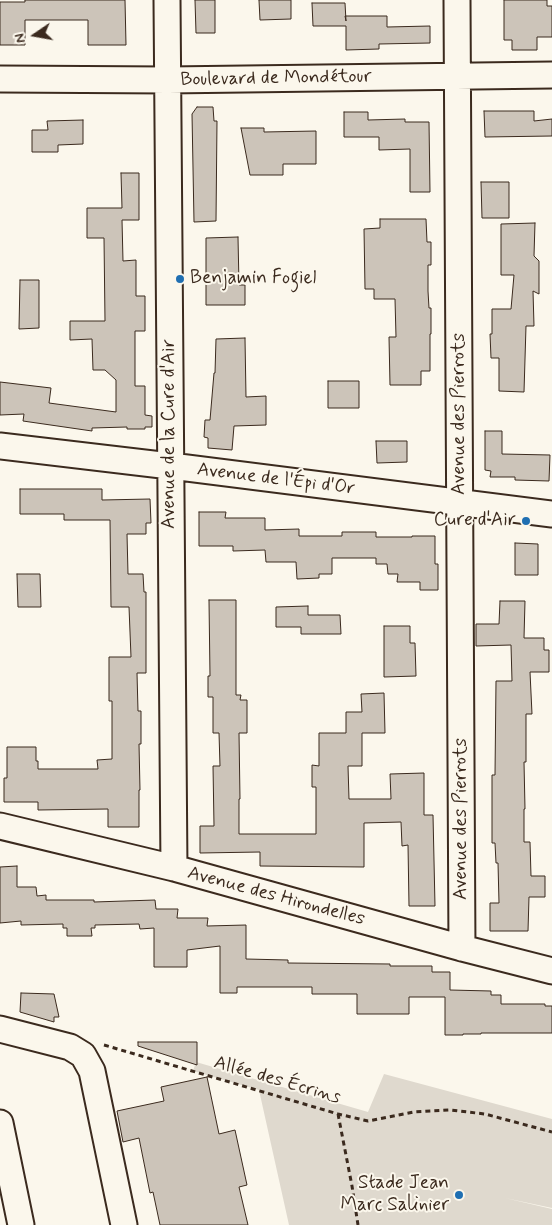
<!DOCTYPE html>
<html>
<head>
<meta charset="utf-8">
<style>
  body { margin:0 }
  #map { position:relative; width:552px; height:1225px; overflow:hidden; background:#fbf7ec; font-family:Mynerve,sans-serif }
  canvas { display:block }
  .north { position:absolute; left:10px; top:10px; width:50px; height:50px; -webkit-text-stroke:4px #fbf7ec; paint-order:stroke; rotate:258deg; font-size:14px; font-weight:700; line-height:20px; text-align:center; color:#3b2a1e }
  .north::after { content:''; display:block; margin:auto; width:18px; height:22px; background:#3b2a1e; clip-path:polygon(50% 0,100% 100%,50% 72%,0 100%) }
</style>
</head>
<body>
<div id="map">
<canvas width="552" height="1225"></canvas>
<div class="north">N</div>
</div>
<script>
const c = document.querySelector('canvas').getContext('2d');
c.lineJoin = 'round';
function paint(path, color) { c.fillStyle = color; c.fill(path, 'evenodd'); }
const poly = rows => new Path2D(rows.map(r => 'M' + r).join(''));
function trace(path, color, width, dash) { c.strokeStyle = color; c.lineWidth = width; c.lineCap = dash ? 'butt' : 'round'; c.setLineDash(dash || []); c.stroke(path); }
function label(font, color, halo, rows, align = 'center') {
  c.font = font + ' Mynerve,sans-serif'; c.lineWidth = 4; c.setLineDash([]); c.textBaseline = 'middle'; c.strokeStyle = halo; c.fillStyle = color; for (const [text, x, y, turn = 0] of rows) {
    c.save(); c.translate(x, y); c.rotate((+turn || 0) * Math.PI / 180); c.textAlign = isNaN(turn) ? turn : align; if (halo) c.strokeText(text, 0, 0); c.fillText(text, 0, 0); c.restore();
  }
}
paint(poly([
  [196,1062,368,1112,384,1074,552,1119,552,1208,505,1198,552,1209,552,1225,289,1225,259,1090,193,1071]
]), '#dfd9ce');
const building = poly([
  [25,0,125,0,126,45,88,45,88,20,25,20,25,45,0,45,0,2,25,2,25,0],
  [195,0,215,0,215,33,196,33,195,0],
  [259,0,291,0,291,19,260,20,259,0],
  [504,0,547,0,547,6,552,6,552,37,537,37,537,50,512,50,512,40,504,40,504,0],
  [312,3,345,3,346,21,345,16,387,16,387,27,430,26,430,43,379,44,379,49,346,50,346,26,313,26,312,3],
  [197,107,213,107,214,121,217,121,216,221,194,222,192,114,197,107],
  [484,111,534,111,534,121,552,119,552,136,485,137,484,111],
  [344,112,368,112,368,120,405,119,405,122,429,122,430,192,410,192,410,149,379,150,379,137,344,137,344,112],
  [83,120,83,144,58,145,58,152,32,152,32,130,48,130,47,121,83,120],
  [241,128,264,128,264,132,316,131,316,164,283,164,283,175,250,175,241,128],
  [121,173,139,173,139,220,122,220,123,261,136,260,136,296,145,296,145,331,135,331,135,386,145,386,145,415,152,416,152,427,145,427,145,429,127,429,127,427,92,428,92,431,23,421,24,414,0,415,0,382,51,388,49,403,116,412,116,380,105,370,93,370,92,339,70,340,70,321,105,321,104,238,87,238,87,208,122,208,121,173],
  [481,182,509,182,509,218,482,218,481,182],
  [380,219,426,219,427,242,431,242,431,265,428,265,428,291,429,308,431,308,431,334,430,334,430,371,421,371,421,385,390,385,389,337,396,337,395,299,374,299,374,289,365,289,364,229,380,228,380,219],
  [535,223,534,256,539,261,539,294,533,291,534,326,526,326,524,392,499,391,499,358,491,358,490,334,492,334,492,309,511,309,514,275,501,275,501,224,535,223],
  [238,237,239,285,245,285,245,305,206,305,206,238,238,237],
  [20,280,39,280,39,328,19,329,20,280],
  [245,338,246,397,266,396,266,425,234,426,232,450,208,448,208,438,204,437,205,420,210,420,214,373,215,373,216,339,245,338],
  [328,381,359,381,359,408,328,408,328,381],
  [485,431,502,431,502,454,550,455,549,481,515,480,515,477,490,477,491,471,485,470,485,431],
  [376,441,407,441,407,462,377,463,376,441],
  [20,489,102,489,102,500,150,499,151,523,146,523,146,534,127,534,128,574,143,574,144,592,146,592,146,673,137,673,138,711,141,711,141,744,139,744,140,790,139,790,139,827,108,827,108,809,38,810,38,802,4,802,4,778,7,778,7,747,36,747,36,761,38,761,38,769,98,769,97,760,112,759,112,701,109,701,109,657,131,657,129,607,111,607,110,520,64,520,64,514,20,514,20,489],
  [199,512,226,512,225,518,265,518,265,530,299,529,299,536,342,536,342,532,376,532,376,537,412,537,412,536,435,536,435,564,438,564,438,590,420,590,420,582,397,582,398,574,388,574,387,564,376,564,376,558,332,558,332,574,319,574,319,578,297,579,296,562,266,562,265,550,233,551,233,546,199,546,199,512],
  [515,543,538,544,538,575,515,575,515,543],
  [17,574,40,574,41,607,18,607,17,574],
  [209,600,236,600,236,695,241,695,240,700,247,700,247,733,239,733,240,799,239,799,239,834,316,834,316,787,312,787,312,765,319,766,319,733,346,733,346,712,362,712,361,694,384,693,385,733,362,733,362,766,348,766,349,799,391,799,390,774,424,773,424,815,433,815,435,906,409,906,408,845,402,846,401,822,364,823,364,867,260,866,260,852,200,853,200,826,214,826,213,766,220,766,219,733,213,733,213,697,208,697,208,676,210,676,209,600],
  [500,601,525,601,524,638,544,638,544,650,549,650,549,672,530,672,532,714,526,714,526,762,524,762,525,809,524,809,524,842,530,842,531,876,545,876,545,897,529,897,528,931,490,931,490,903,499,903,498,863,496,863,495,843,492,843,492,775,495,775,496,681,512,681,511,645,476,646,476,624,499,624,500,601],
  [308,606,308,615,340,615,341,634,301,634,301,627,276,627,276,607,308,606],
  [384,626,410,626,410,643,415,643,416,676,384,677,384,626],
  [17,866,17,887,36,887,37,896,46,895,46,900,94,900,94,902,155,900,156,909,178,909,177,918,208,918,207,926,246,925,246,959,288,960,288,963,390,964,390,966,432,966,432,972,450,972,450,990,491,991,491,995,501,995,501,1004,545,1004,545,1006,552,1006,552,1033,481,1033,481,1034,463,1034,463,1035,445,1035,445,997,409,997,409,1014,357,1014,357,994,312,994,312,987,237,987,237,993,220,993,220,946,187,950,187,967,154,967,154,928,140,929,139,924,95,925,95,928,91,928,92,936,67,936,67,928,63,928,63,924,21,925,21,921,0,923,0,867,17,866],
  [21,993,54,994,59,1017,54,1017,54,1022,20,1012,21,993],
  [138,1042,197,1042,197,1065,138,1046,138,1042],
  [207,1077,219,1134,235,1130,247,1185,239,1187,248,1225,160,1225,153,1192,150,1193,139,1138,123,1142,117,1111,164,1101,161,1087,207,1077]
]);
paint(building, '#ccc4b9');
trace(building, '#3b2a1e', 1);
const minor = poly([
  [167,0,174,868],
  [457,0,462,948],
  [0,79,168,80,552,75],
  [0,446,187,468,552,514],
  [0,826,174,868,462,948,552,971],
  [0,1029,70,1047,83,1055,92,1071,124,1225],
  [0,1123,21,1225]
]);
trace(minor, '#3b2a1e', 29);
trace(poly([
  [104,1045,338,1114,368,1121,414,1112,450,1110,485,1114,552,1132],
  [338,1114,352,1186,358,1225]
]), '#3b2a1e', 3, [5, 4]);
trace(minor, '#fbf7ec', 25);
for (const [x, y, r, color] of [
  [180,279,5,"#1f6fb2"],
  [526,521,5,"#1f6fb2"],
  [459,1195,5,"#1f6fb2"]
]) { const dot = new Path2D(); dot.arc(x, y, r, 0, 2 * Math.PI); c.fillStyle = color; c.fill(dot); trace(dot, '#fbf7ec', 2); }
label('19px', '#3b2a1e', '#fbf7ec', [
  ["Boulevard de Mondétour",276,79,-1],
  ["Avenue des Pierrots",460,414,-90],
  ["Avenue de la Cure d'Air",170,434,-90],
  ["Avenue de l'Épi d'Or",276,480,7],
  ["Avenue des Pierrots",462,819,-90],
  ["Avenue des Hirondelles",276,897,15],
  ["Allée des Écrins",277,1081,16]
]);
label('19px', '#3b2a1e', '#fbf7ec', [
  ["Benjamin Fogiel",190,279,"left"],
  ["Cure d'Air",516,521],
  ["Stade Jean",449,1184],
  ["Marc Salinier",449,1206]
], 'right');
</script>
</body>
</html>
